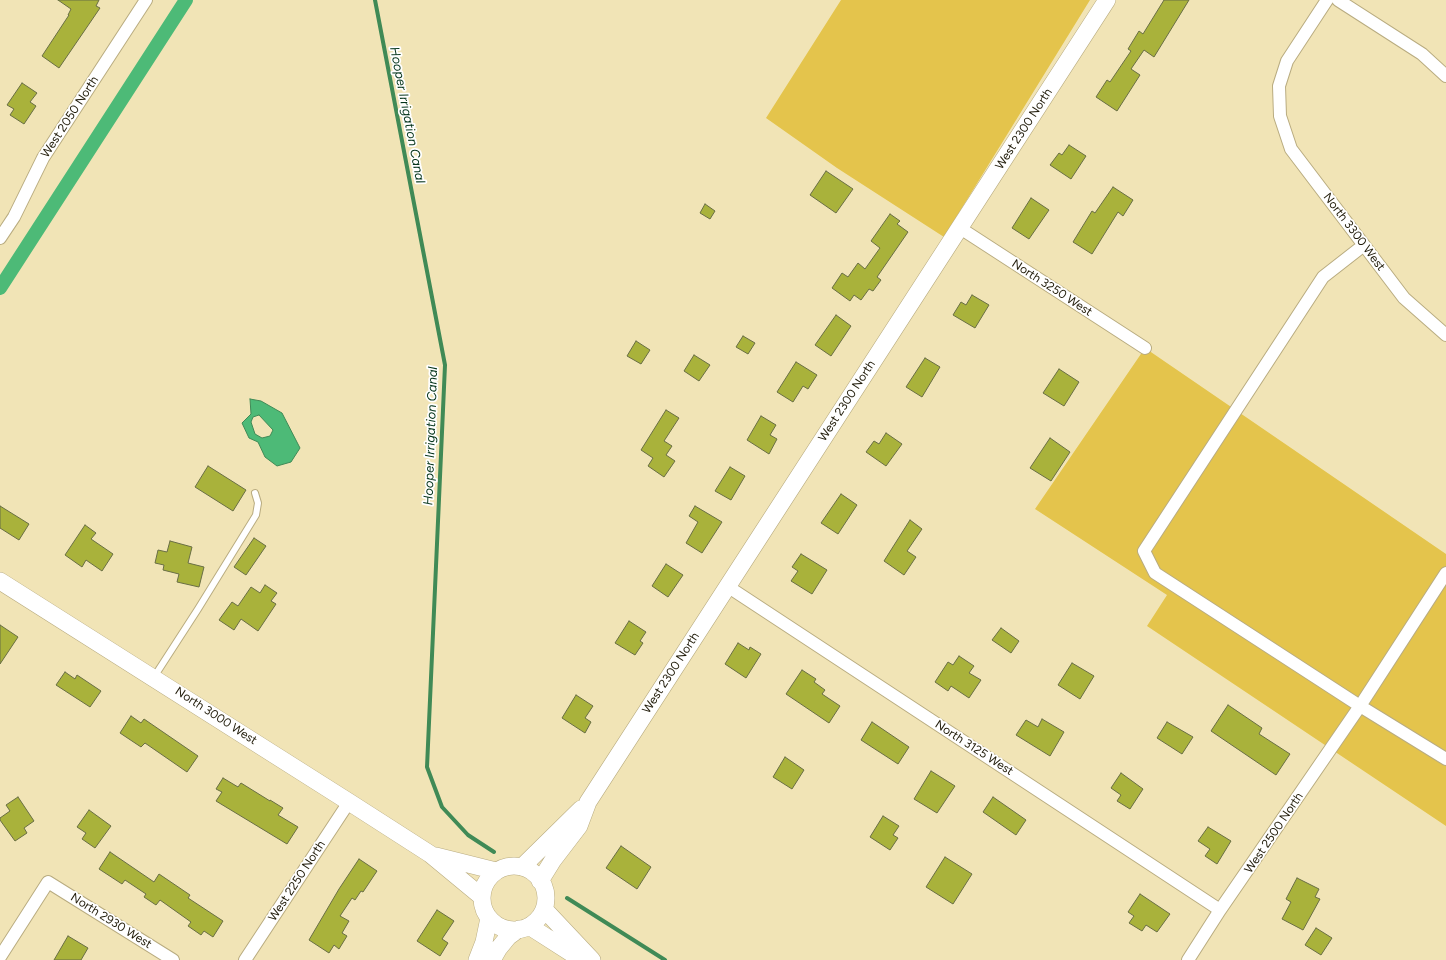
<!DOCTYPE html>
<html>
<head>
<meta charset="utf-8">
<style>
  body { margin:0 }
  canvas { display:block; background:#f1e4b6 }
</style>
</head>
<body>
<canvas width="1446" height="960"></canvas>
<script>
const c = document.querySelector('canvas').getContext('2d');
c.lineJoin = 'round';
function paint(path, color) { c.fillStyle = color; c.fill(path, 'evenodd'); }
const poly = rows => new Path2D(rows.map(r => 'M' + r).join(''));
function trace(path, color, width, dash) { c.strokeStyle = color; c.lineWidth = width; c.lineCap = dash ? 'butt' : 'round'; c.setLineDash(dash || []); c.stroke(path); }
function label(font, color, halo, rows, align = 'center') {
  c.font = font + ' Figtree,sans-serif'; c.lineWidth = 3.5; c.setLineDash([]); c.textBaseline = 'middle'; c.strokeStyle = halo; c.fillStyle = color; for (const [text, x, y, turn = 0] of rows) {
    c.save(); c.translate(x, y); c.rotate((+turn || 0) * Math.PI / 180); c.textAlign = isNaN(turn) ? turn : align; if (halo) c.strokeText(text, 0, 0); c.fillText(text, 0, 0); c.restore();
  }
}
paint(poly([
  [841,0,1090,0,944,237,837,168,766,118],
  [1145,348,1446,554,1446,826,1147,626,1167,595,1035,509]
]), '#e4c44c');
const water = poly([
  [250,399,261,401,282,413,300,448,291,462,277,466,265,457,258,442,249,438,242,423,251,414,250,399],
  [259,415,273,430,270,436,262,438,255,434,251,422,253,417,259,415]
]);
paint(water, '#4dba77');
trace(water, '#408a56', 1);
trace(poly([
  [375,0,445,365,427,767,442,807,468,835,494,852],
  [567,898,665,960]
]), '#408a56', 4);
trace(poly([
  [0,288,186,0]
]), '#4dba77', 14);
const building = poly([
  [58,0,99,0,96,6,100,8,59,68,42,56,69,15,68,15,71,9,58,0],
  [1164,0,1189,0,1154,57,1144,50,1131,69,1140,75,1117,111,1096,97,1107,80,1110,82,1131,51,1128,49,1139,31,1143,34,1164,0],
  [22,83,37,93,30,102,36,106,24,124,10,115,14,109,7,105,22,83],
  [1069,145,1086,156,1071,179,1050,165,1059,153,1062,155,1069,145],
  [826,171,853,189,836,213,810,195,826,171],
  [1113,187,1133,200,1123,216,1118,212,1092,254,1073,242,1092,211,1095,213,1113,187],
  [1031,198,1049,210,1029,239,1012,228,1031,198],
  [705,204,715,211,710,219,700,213,705,204],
  [890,214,900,221,897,224,908,232,877,277,881,280,873,291,869,289,861,300,854,295,850,301,832,288,842,273,848,277,858,263,865,269,880,248,871,241,890,214],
  [972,295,989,305,975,328,953,315,961,302,966,305,972,295],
  [836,315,851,326,831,356,815,345,836,315],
  [743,336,755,343,748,354,736,347,743,336],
  [636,341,650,350,641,364,627,356,636,341],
  [694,355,710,365,699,381,684,371,694,355],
  [925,358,940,367,922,397,906,387,925,358],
  [796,362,817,375,808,389,803,386,793,402,777,392,796,362],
  [1059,369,1079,382,1064,406,1043,393,1059,369],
  [666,410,679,418,664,441,672,446,666,455,675,461,664,477,648,466,653,458,641,450,666,410],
  [761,416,776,425,770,435,777,439,769,454,747,440,761,416],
  [886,433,902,444,886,466,866,452,874,441,879,444,886,433],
  [1050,438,1070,452,1051,481,1030,468,1050,438],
  [208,466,246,490,233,511,195,487,208,466],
  [730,467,745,476,731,500,715,491,730,467],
  [841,494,857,505,838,534,821,523,841,494],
  [0,506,29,524,19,540,0,528,0,506],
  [695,506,722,522,702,553,686,543,698,522,689,516,695,506],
  [910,520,922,529,907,551,916,557,904,575,884,561,910,520],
  [85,525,96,533,91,539,113,554,102,571,86,560,82,567,65,555,85,525],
  [254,538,266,546,246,575,234,567,254,538],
  [170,541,192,547,188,563,204,567,199,587,177,582,179,574,163,570,164,565,155,563,158,550,167,552,170,541],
  [801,554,827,570,812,594,791,581,798,571,792,567,801,554],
  [666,564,683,575,668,597,652,586,666,564],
  [265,585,277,593,271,601,276,604,258,631,241,619,234,630,219,620,232,602,238,606,251,587,260,593,265,585],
  [629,621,646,632,640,641,643,643,635,655,615,643,629,621],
  [0,625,18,637,0,664,0,625],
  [1001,628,1019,641,1011,653,992,640,1001,628],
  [738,643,749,650,750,647,761,654,746,678,725,664,738,643],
  [959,656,974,666,969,673,981,680,969,698,951,686,948,691,935,682,948,662,953,665,959,656],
  [1072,663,1094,676,1080,699,1058,685,1072,663],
  [802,670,816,679,814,682,825,690,822,694,840,706,829,723,786,694,802,670],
  [65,672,75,679,77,675,101,691,90,707,56,685,65,672],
  [576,695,593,706,585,718,591,722,585,733,562,718,576,695],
  [1228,705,1262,728,1259,734,1290,754,1276,775,1211,731,1228,705],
  [131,716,141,723,144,719,198,756,187,772,145,743,141,747,120,733,131,716],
  [1042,719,1064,732,1050,756,1016,735,1026,720,1038,727,1042,719],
  [872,722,909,747,898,764,861,740,872,722],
  [1167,722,1193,737,1182,754,1157,738,1167,722],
  [785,757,804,770,792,789,773,777,785,757],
  [931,771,955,786,937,813,914,799,931,771],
  [1121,773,1143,789,1130,809,1117,801,1121,795,1111,788,1121,773],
  [223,778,238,787,241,783,270,801,270,800,283,808,278,815,298,827,287,844,216,801,222,792,216,789,223,778],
  [18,797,34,821,24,828,27,833,15,841,0,820,0,818,10,811,6,805,18,797],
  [993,797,1026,820,1016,835,983,812,993,797],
  [89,810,111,826,95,848,82,839,86,833,77,827,89,810],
  [883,816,899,826,893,835,898,838,890,850,870,837,883,816],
  [1208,827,1231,841,1217,864,1205,856,1210,849,1198,841,1208,827],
  [621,846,651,867,637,889,606,868,621,846],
  [110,852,154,882,159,874,190,895,188,898,223,921,213,937,204,931,201,935,188,926,191,922,160,900,156,905,144,897,146,894,125,880,122,884,99,869,110,852],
  [945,857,972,874,953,904,926,887,945,857],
  [359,859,377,871,363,892,361,891,355,900,352,898,340,916,349,921,342,933,347,936,339,949,334,945,329,953,309,940,339,889,359,859],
  [1297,878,1319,889,1315,897,1320,899,1303,930,1282,919,1291,902,1286,899,1297,878],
  [1140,894,1170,914,1157,932,1146,925,1142,931,1129,923,1134,916,1128,912,1140,894],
  [437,910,454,921,442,939,448,943,440,956,417,941,437,910],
  [1316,928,1332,938,1321,955,1305,945,1316,928],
  [68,936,88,948,81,960,54,960,68,936]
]);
paint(building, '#a9b23b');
trace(building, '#696e44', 1);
const lane = poly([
  [154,677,198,609,256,515,258,503,255,493]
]);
const street = poly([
  [1327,0,1287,61,1279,86,1280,116,1291,149,1404,298,1446,335],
  [1338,0,1422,54,1446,76],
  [960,228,1145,348],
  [0,238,14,217,43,158,146,0],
  [1364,245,1323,277,1144,551,1155,573,1360,706,1446,759],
  [727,586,1220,910],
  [0,957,48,882,173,960],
  [245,960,349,802],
  [1188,960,1220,910,1360,706,1446,573]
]);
const secondary = poly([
  [0,581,349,802,430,854,482,897],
  [436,856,496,871],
  '482 898a32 32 0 1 1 64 0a32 32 0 1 1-64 0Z',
  [522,867,581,809],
  [540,881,553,860,579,826,588,802,1107,0],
  [544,909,592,960],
  [529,926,582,960],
  [477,960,484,942,489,918],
  [492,960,499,948,508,937,519,929]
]);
trace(lane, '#b9ac80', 8);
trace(street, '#b9ac80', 14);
trace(secondary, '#b9ac80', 18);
trace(lane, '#fff', 6);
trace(street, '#fff', 12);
trace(secondary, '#fff', 17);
label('12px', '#201b09', '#fff', [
  ["West 2050 North",70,117,-57],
  ["West 2300 North",1024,129,-57],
  ["North 3300 West",1354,232,53],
  ["North 3250 West",1052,288,33],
  ["West 2300 North",847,401,-57],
  ["West 2300 North",671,673,-57],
  ["North 3000 West",216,716,33],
  ["North 3125 West",974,748,33],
  ["West 2500 North",1274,833,-56],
  ["West 2250 North",297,881,-57],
  ["North 2930 West",111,921,32]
]);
label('italic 13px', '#033319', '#fff', [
  ["Hooper Irrigation Canal",407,115,79],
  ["Hooper Irrigation Canal",431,436,-88]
]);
</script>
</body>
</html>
